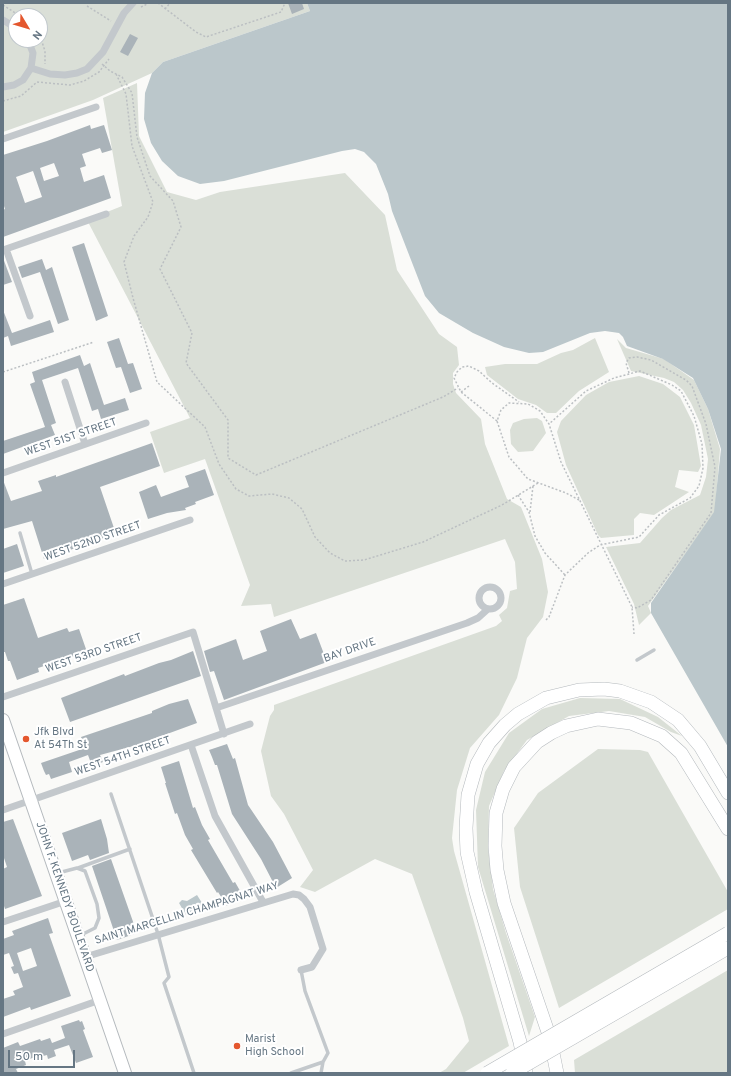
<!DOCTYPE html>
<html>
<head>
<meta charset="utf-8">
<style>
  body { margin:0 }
  #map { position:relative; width:731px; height:1076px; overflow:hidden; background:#fafaf8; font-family:Overpass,sans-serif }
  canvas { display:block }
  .frame { position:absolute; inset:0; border:4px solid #657683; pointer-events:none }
  .north { position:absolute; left:8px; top:8px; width:40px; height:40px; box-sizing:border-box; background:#fff; border:1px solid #c1c8cd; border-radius:50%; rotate:128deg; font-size:11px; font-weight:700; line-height:16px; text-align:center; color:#657683 }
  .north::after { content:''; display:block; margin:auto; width:14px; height:18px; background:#e4572e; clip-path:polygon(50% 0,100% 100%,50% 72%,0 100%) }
  .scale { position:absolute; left:8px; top:1050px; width:67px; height:18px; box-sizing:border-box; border:2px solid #657683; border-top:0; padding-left:5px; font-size:12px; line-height:14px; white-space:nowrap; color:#657683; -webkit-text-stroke:3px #fff; paint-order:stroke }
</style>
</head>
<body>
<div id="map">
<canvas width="731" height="1076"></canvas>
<div class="frame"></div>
<div class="north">N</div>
<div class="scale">50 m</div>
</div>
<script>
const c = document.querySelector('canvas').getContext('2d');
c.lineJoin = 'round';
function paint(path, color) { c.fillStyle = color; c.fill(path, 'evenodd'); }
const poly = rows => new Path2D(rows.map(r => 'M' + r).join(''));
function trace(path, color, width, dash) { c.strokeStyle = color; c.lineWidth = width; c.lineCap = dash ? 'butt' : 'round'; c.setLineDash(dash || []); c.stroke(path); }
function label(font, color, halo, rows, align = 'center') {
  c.font = font + ' Overpass,sans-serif'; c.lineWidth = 4; c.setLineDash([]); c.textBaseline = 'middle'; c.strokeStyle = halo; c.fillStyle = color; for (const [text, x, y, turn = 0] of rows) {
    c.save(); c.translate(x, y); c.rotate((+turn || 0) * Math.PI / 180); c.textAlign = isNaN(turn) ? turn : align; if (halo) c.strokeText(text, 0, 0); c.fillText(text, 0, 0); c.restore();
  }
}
paint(poly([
  [3,3,307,3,310,11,163,62,152,73,93,100,3,132],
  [16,16,40,16,40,40,16,40],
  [137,83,139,136,167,192,196,200,220,192,345,173,385,215,397,270,439,334,457,347,459,365,453,373,453,384,456,393,481,419,485,444,507,499,521,507,542,559,548,592,543,617,527,638,517,678,499,715,470,748,457,790,452,838,454,851,509,1046,463,1073,439,1073,446,1069,469,1041,463,1018,412,874,375,859,315,892,300,887,313,870,284,814,271,796,261,751,270,716,274,710,274,705,496,626,502,621,499,615,507,608,510,591,517,589,515,562,505,539,274,617,271,604,241,606,250,585,205,459,164,473,150,432,190,418,87,220,122,206,103,98],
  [595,338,609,372,579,391,556,413,547,413,536,405,518,399,487,375,485,367,505,364,537,364,561,353,573,350],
  [617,339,626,348,664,359,694,380,708,409,720,449,715,512,648,606,651,613,639,625,634,604,606,547,640,543,662,518,671,510,700,495,706,477,708,459,701,425,691,403,683,390,674,382,664,378,631,371],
  [639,376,663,384,680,397,694,425,701,466,698,472,679,470,675,487,689,492,654,515,640,513,634,519,634,535,601,538,598,535,566,465,557,432,561,421,586,395,609,382],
  [537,418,542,421,546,433,533,451,518,452,511,444,510,430,513,423,524,419],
  [580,698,620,699,658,717,682,736,671,732,645,717,609,711,569,716,527,740,504,771,489,806,488,847,493,889,506,933,535,1017,529,1036,478,867,476,810,485,772,509,733,542,709],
  [598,749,640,750,648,752,728,892,728,909,559,1008,520,887,514,828,538,793],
  [728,970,728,1073,575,1073,574,1060]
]), '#dadfd7');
paint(poly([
  [307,3,728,3,728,747,651,613,651,603,714,512,721,449,708,409,693,378,663,359,627,346,623,337,619,333,605,331,590,333,543,352,529,353,504,347,473,333,439,313,425,296,392,211,388,194,376,164,364,152,355,149,342,151,224,181,200,184,178,176,162,161,151,143,144,119,145,93,152,73,163,62,310,11],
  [197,895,204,906,202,909,196,909,186,915,179,903,182,900,187,901]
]), '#bbc7cb');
paint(poly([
  [288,3,302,3,304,9,292,14],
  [130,34,138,38,128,56,120,52],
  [90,125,91,129,104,125,112,150,102,153,100,148,82,154,86,166,80,168,84,182,104,175,111,198,3,237,3,210,5,209,3,203,3,155,47,141],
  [54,163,59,176,44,181,40,168],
  [33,171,42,197,25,203,16,177],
  [84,243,108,316,96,321,72,247],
  [3,258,12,282,3,285],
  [42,259,46,270,52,267,69,320,58,324,40,272,22,278,18,267],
  [3,310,12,333,50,320,54,332,11,346,8,336,3,338],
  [119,338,128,364,133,363,142,389,130,393,121,367,116,368,107,342],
  [80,355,84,366,90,363,104,405,125,398,129,410,101,419,98,409,92,411,78,368,42,380,56,423,51,425,55,435,3,454,3,441,45,427,30,384,35,382,32,372],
  [152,443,160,466,100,487,116,534,44,559,32,521,3,529,3,480,11,501,42,491,38,481,56,475,56,477],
  [205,469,214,495,195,502,196,504,185,508,186,510,167,513,148,519,139,492,156,485,161,497,183,489,189,487,185,476],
  [17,544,24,566,3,573,3,549],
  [24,598,38,638,67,628,69,632,79,629,87,652,38,668,39,672,17,680,10,661,8,661,5,652,3,652,3,605],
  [291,619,300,639,316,633,327,662,224,700,214,671,210,672,204,651,236,639,243,660,267,651,260,631],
  [193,651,201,676,70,722,61,698,124,674,125,676,159,663,171,660],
  [188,699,197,723,137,745,100,755,103,762,92,766,88,755,69,762,72,772,51,779,49,774,46,775,44,771,41,763,85,748,81,737,152,713,152,711,169,704],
  [227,744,233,759,235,758,248,805,273,842,292,878,276,888,261,859,232,814,217,765,215,765,212,757,209,750],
  [179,761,193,808,195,807,202,825,210,839,208,840,233,883,235,882,243,896,227,906,218,892,217,893,191,850,193,849,185,835,177,813,175,814,165,783,166,783,161,767],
  [13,819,42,896,5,909,3,903,3,869,7,867,3,855,3,822],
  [101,819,107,839,109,853,90,860,88,855,72,861,62,833],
  [111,859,137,933,117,940,92,866],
  [48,918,53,933,49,934,71,996,31,1010,30,1007,3,1017,3,999,15,995,13,991,23,987,18,973,14,974,11,967,14,966,9,953,3,955,3,939,14,935,12,931],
  [31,948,37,966,23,971,17,953],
  [79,1020,80,1022,82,1021,85,1029,83,1030,93,1057,76,1063,69,1045,54,1050,56,1056,48,1059,47,1055,43,1056,42,1054,25,1061,26,1065,16,1069,18,1073,3,1073,3,1048,18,1042,20,1046,40,1039,41,1041,50,1038,52,1043,65,1038,61,1026]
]), '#aab3b9');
const primary = poly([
  [3,720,125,1073]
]);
const highway = poly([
  [526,1073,520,1042,476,892,467,852,466,828,468,795,477,764,489,743,505,725,518,714,546,698,579,690,604,689,620,691,651,702,678,720,700,746,728,793],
  [557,1073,550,1038,504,903,497,870,495,846,496,813,503,789,514,767,537,742,551,733,566,726,598,719,631,723,662,736,681,753,728,829]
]);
trace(primary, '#b5babe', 14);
trace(highway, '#b4b9bd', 14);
trace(poly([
  [158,3,196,32,206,37,281,12,285,3],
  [3,5,20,16],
  [87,6,111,21],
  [141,7,149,3],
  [165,9,170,3],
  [40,36,45,51,45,64],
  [102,64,110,71,122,77,132,93,137,137,150,176,173,201,181,227,160,269,192,333,186,363,228,420,228,458,256,475,443,397,458,388],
  [116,74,126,94,132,146,153,202,148,217,134,236,124,262,133,298,157,382,205,427,219,464,236,489,249,496,272,494,289,498,302,509,315,537,330,553,345,561,364,560,423,542,502,505,538,483],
  [3,101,21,96,37,82,70,85,84,81,99,72,109,59],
  [3,372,94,342],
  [629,373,626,363,629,358,637,357,651,360,686,380,692,386,706,424,715,467,711,513,651,600,637,608,632,607],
  [461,392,469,386],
  [497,421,461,392,454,378,457,372,462,367,469,366,479,371,492,383,519,402],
  [518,495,529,512,535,536,545,553,565,575],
  [579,500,566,493,528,479,509,457,497,421,501,410,509,403,528,404,540,411,549,424,561,462,632,607,634,634],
  [530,512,533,486],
  [546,620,549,617,565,575,588,553,600,545,639,537,659,515,690,498,699,486,703,468,702,444,694,416,681,391,672,385,640,371,614,378,586,391,549,424]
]), '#bbbfc2', 1.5, [2, 2]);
trace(poly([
  [20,533,32,574],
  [637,660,654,650],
  [111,794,158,934,169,977,164,983,194,1073],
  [78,868,130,849],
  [58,873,77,868,85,871,97,904,99,918,95,928,81,935],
  [301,970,305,991,328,1053,323,1062,321,1073],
  [291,1073,323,1062]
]), '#c3c8cc', 3.5);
trace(poly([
  [3,20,16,28],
  [31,68,50,74,65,75,77,73,87,69,103,52,124,13,133,3],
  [3,87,14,85,23,80,31,68,33,53,28,40],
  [3,139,96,107],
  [6,249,30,316],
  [3,250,106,214],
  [65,382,85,444],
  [3,473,146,423],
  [3,584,190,520],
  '479 598a11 11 0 1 1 22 0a11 11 0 1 1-22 0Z',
  [3,697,193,632,224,734],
  [216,708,467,623,478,618,488,609],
  [191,745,215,816,263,902],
  [3,810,250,724],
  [3,922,66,901],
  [85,957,293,894,299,895,304,899,310,907,323,949,312,967,301,970],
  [3,1034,100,1000]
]), '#c3c8cc', 7);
trace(primary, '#fff', 12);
trace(highway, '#fff', 13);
const highwayBridge = poly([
  [487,1073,728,933],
  [512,1073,728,948]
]);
trace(highwayBridge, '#b4b9bd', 14, []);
trace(highwayBridge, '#fff', 13);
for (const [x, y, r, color] of [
  [26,739,4,"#e4572e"],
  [237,1046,4,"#e4572e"]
]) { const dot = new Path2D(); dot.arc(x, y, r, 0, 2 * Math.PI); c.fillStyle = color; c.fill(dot); trace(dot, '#fff', 1.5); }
label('11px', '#657683', '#fff', [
  ["WEST 51ST STREET",71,438,-19],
  ["WEST 52ND STREET",93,542,-19],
  ["BAY DRIVE",350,651,-19],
  ["WEST 53RD STREET",94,654,-19],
  ["WEST 54TH STREET",123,757,-19],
  ["JOHN F. KENNEDY BOULEVARD",64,897,71],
  ["SAINT MARCELLIN CHAMPAGNAT WAY",187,914,-17]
]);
label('11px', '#657683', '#fff', [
  ["Jfk Blvd",34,733],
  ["At 54Th St",34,746],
  ["Marist",245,1040],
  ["High School",245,1053]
], 'left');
</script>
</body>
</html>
